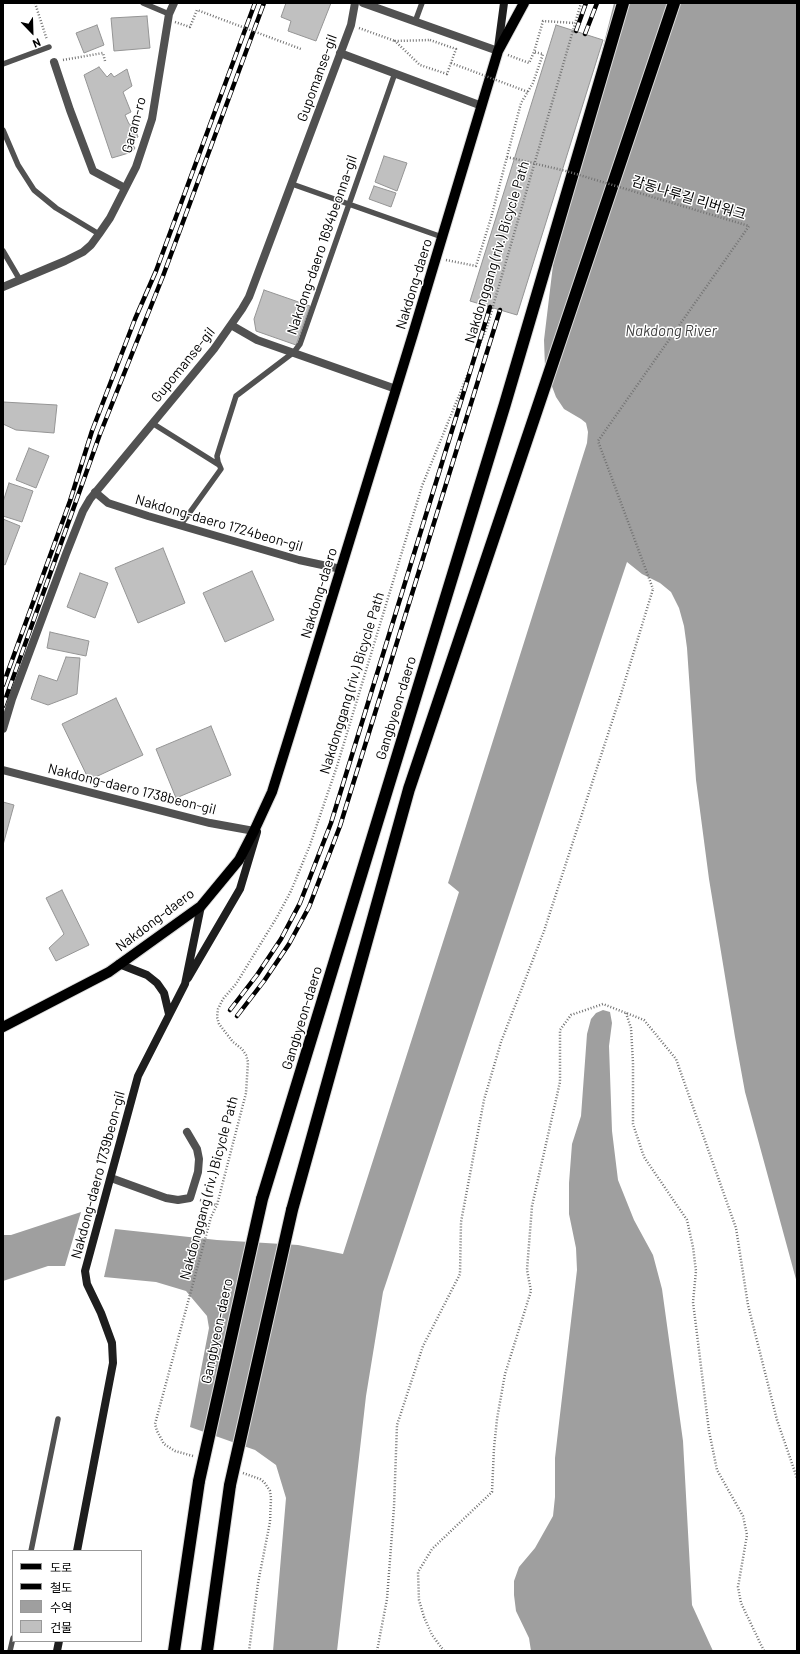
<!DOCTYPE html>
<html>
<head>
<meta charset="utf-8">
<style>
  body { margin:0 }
  #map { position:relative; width:800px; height:1654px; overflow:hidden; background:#fff; font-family:Barlow,"Noto Sans KR",sans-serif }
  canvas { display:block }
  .frame { position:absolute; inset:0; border:4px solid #000; pointer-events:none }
  .legend { position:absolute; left:12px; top:1550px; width:130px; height:92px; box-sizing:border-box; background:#fff; border:1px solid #999; margin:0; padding:5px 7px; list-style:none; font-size:12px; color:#000 }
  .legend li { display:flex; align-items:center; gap:8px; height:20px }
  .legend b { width:20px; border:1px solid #999 }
  .north { position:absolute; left:12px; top:12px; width:40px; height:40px; -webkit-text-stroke:3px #fff; paint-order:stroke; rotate:157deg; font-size:11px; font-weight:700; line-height:16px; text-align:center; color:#000 }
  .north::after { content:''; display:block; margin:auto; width:14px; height:18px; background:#000; clip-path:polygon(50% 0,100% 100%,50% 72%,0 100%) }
</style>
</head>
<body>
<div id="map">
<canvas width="800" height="1654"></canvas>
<div class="frame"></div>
<ul class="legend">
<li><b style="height:5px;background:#000"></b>도로</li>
<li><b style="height:5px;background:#000"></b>철도</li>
<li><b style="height:11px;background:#9f9f9f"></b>수역</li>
<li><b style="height:11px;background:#c0c0c0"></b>건물</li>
</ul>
<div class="north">N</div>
</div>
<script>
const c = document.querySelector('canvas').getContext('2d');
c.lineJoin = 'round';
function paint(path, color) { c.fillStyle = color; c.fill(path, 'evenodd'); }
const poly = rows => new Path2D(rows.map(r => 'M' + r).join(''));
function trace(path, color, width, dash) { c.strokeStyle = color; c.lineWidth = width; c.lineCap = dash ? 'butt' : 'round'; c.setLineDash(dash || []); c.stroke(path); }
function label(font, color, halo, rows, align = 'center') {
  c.font = font + ' Barlow,"Noto Sans KR",sans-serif'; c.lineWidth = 3; c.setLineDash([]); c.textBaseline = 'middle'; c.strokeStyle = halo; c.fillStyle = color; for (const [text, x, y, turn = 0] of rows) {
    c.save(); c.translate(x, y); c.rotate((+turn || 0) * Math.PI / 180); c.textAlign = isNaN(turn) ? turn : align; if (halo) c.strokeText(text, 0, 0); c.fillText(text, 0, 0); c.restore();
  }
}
paint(poly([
  [614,3,797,3,797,1283,745,1092,735,1037,709,879,696,780,687,648,684,626,679,608,671,592,660,583,642,574,627,562,383,1292,366,1396,337,1651,273,1651,286,1498,276,1465,255,1450,190,1427,209,1328,207,1316,186,1291,156,1282,104,1277,115,1229,217,1240,298,1245,343,1254,459,892,448,883,587,443,588,432,586,423,581,419,564,409,556,397,545,368,544,340,553,265,591,94],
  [603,1010,610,1012,612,1023,609,1046,612,1131,618,1180,634,1220,653,1255,662,1289,683,1441,692,1605,713,1651,531,1651,529,1638,516,1611,514,1595,514,1581,519,1567,535,1548,553,1516,555,1497,555,1458,559,1423,577,1270,576,1248,569,1214,569,1183,572,1144,581,1116,587,1034,591,1019,596,1013],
  [81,1212,65,1266,48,1266,3,1281,3,1235,11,1235]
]), '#9f9f9f');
const building = poly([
  [286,3,331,3,316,41,288,31,291,21,281,17,286,3],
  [147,16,150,48,114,51,111,18,147,16],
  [97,25,104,45,84,53,76,33,97,25],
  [556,25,603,40,517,315,470,301,556,25],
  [99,67,107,77,111,73,114,77,127,69,132,86,123,92,131,112,125,115,129,124,134,126,138,137,129,140,135,148,132,152,112,158,84,75,99,67],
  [384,156,407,163,397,191,375,182,384,156],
  [374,186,396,193,391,207,369,199,374,186],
  [264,290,310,306,296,345,256,331,254,319,264,290],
  [3,402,57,405,54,433,16,430,3,424,3,402],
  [29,448,49,456,36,488,16,480,29,448],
  [9,483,33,491,22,522,3,516,3,502,9,483],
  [3,519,20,526,5,565,3,564,3,519],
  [163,548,185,603,138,623,115,568,163,548],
  [252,571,274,620,225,642,203,593,252,571],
  [80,573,108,583,95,618,67,607,80,573],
  [50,632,89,641,86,656,47,648,50,632],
  [66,657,80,658,77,694,48,705,31,699,39,675,57,681,66,657],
  [116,698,143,755,89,780,62,724,116,698],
  [211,726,231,775,176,798,156,749,211,726],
  [3,802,14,805,3,845,3,802],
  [62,890,89,945,56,961,49,948,64,934,46,898,62,890]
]);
paint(building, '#c0c0c0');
trace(building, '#959595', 1);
const primary = poly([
  [3,1027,109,972,201,906,239,860,254,831,272,792,291,731,413,334,498,51,524,3]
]);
const highway = poly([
  [262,1199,505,404,623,3],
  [292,1210,409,789,674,3],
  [174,1651,199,1481],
  [207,1651,230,1485]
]);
trace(primary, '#dbdbdb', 12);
trace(highway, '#dbdbdb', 14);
trace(poly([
  [35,3,47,40],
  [359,28,395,41],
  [430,40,456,49,447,74,420,65,395,41,430,40],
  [508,55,529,63,534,52,543,21,575,23],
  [63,60,103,53,105,61],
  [446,260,476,266,491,218,521,103,533,83,543,54,534,52],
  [626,1013,631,1028,633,1063,633,1124,644,1157,687,1220,693,1247,696,1271,693,1302,709,1431,717,1470,743,1516,747,1535,738,1587,741,1603,764,1651],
  [200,1200,217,1205],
  [193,1456,175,1451,164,1444,157,1431,155,1424,211,1217,217,1205,246,1093,248,1062,246,1055,242,1049,233,1042,219,1024,217,1017,218,1009,223,999,236,984,277,917,291,891,310,845,337,766,422,486,487,327,581,3],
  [243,1473,260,1479,264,1482,270,1491,271,1498,270,1522,258,1583,249,1651],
  [377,1651,387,1599,394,1507,397,1425,423,1346,460,1274,461,1222,484,1100,501,1042,544,931,621,694,653,589],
  [444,1651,432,1635,424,1617,419,1600,418,1572,432,1549,492,1492,494,1448,497,1419,505,1374,531,1291,527,1270,532,1206,560,1082,560,1030,571,1015,603,1004,644,1020,676,1059,736,1228,748,1305,777,1420,797,1478]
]), '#737373', 2.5, [1, 2]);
trace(poly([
  [143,3,169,14],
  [415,22,422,3],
  [3,64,49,47],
  [3,130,18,165,34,190,56,208,99,234],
  [292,184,442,237],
  [3,251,20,280],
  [152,423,219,465],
  [180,526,221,469,218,462,217,456,236,396,294,352,300,344,395,73],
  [31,1551,58,1419],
  [10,1651,13,1638]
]), '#515151', 5.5);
trace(poly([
  [363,3,498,51],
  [340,53,482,106],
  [54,62,70,110,93,171,125,188],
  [3,287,65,261,83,252,91,245,99,234,110,218,136,167,152,119,169,14,174,3],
  [231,325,257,340,396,389],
  [95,492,108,503,148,516,299,560,341,569],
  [3,729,12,699,66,554,83,511,90,499,214,349,242,309,249,297,351,25,355,3],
  [3,770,210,823,254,831],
  [111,1178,166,1198,178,1200,190,1198,198,1172,199,1159,197,1149,187,1132]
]), '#515151', 8);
trace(poly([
  [498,48,504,3],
  [119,964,147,975,157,983,164,993,169,1014],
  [188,978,240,889,257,832],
  [77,1551,113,1363,112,1343,101,1313,87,1284,85,1271,138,1076,185,984,201,906],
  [57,1651,59,1641]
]), '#1e1e1e', 8);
trace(primary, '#000', 10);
trace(highway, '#000', 12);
const rail = poly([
  [576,31,586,3],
  [585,34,597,3],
  [3,685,70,501,92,431,135,319,156,271,255,3],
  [3,706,100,434,163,276,264,3],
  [230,1010,257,975,281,939,300,903,331,823,490,307],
  [237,1016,264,981,289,944,309,907,340,826,500,310]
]);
trace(rail, '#000', 4.5);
trace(rail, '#fff', 3, [9]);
const highwayBridge = poly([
  [199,1481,262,1199],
  [230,1485,292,1210]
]);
trace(highwayBridge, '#dbdbdb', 14, []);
trace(poly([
  [175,22,190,27,197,10,301,49],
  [451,63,528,92],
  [507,157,566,171,749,226,598,441,653,589]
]), '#737373', 2.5, [1, 2]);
trace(highwayBridge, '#000', 12);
label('14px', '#000', '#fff', [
  ["Gupomanse-gil",317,78,-70],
  ["Garam-ro",134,125,-75],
  ["감동나루길 리버워크",689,198,17],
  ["Nakdong-daero 1694beonna-gil",322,245,-71],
  ["Nakdonggang (riv.) Bicycle Path",497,252,-73],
  ["Nakdong-daero",414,284,-73],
  ["Gupomanse-gil",183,365,-51],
  ["Nakdong-daero 1724beon-gil",219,523,16],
  ["Nakdong-daero",319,593,-73],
  ["Nakdonggang (riv.) Bicycle Path",352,683,-73],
  ["Gangbyeon-daero",396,708,-73],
  ["Nakdong-daero 1738beon-gil",132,789,14],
  ["Nakdong-daero",155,920,-37],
  ["Gangbyeon-daero",302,1018,-73],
  ["Nakdong-daero 1739beon-gil",98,1175,-75],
  ["Nakdonggang (riv.) Bicycle Path",209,1188,-75],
  ["Gangbyeon-daero",217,1331,-78]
]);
label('italic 15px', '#404040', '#fff', [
  ["Nakdong River",671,331]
]);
</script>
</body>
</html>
